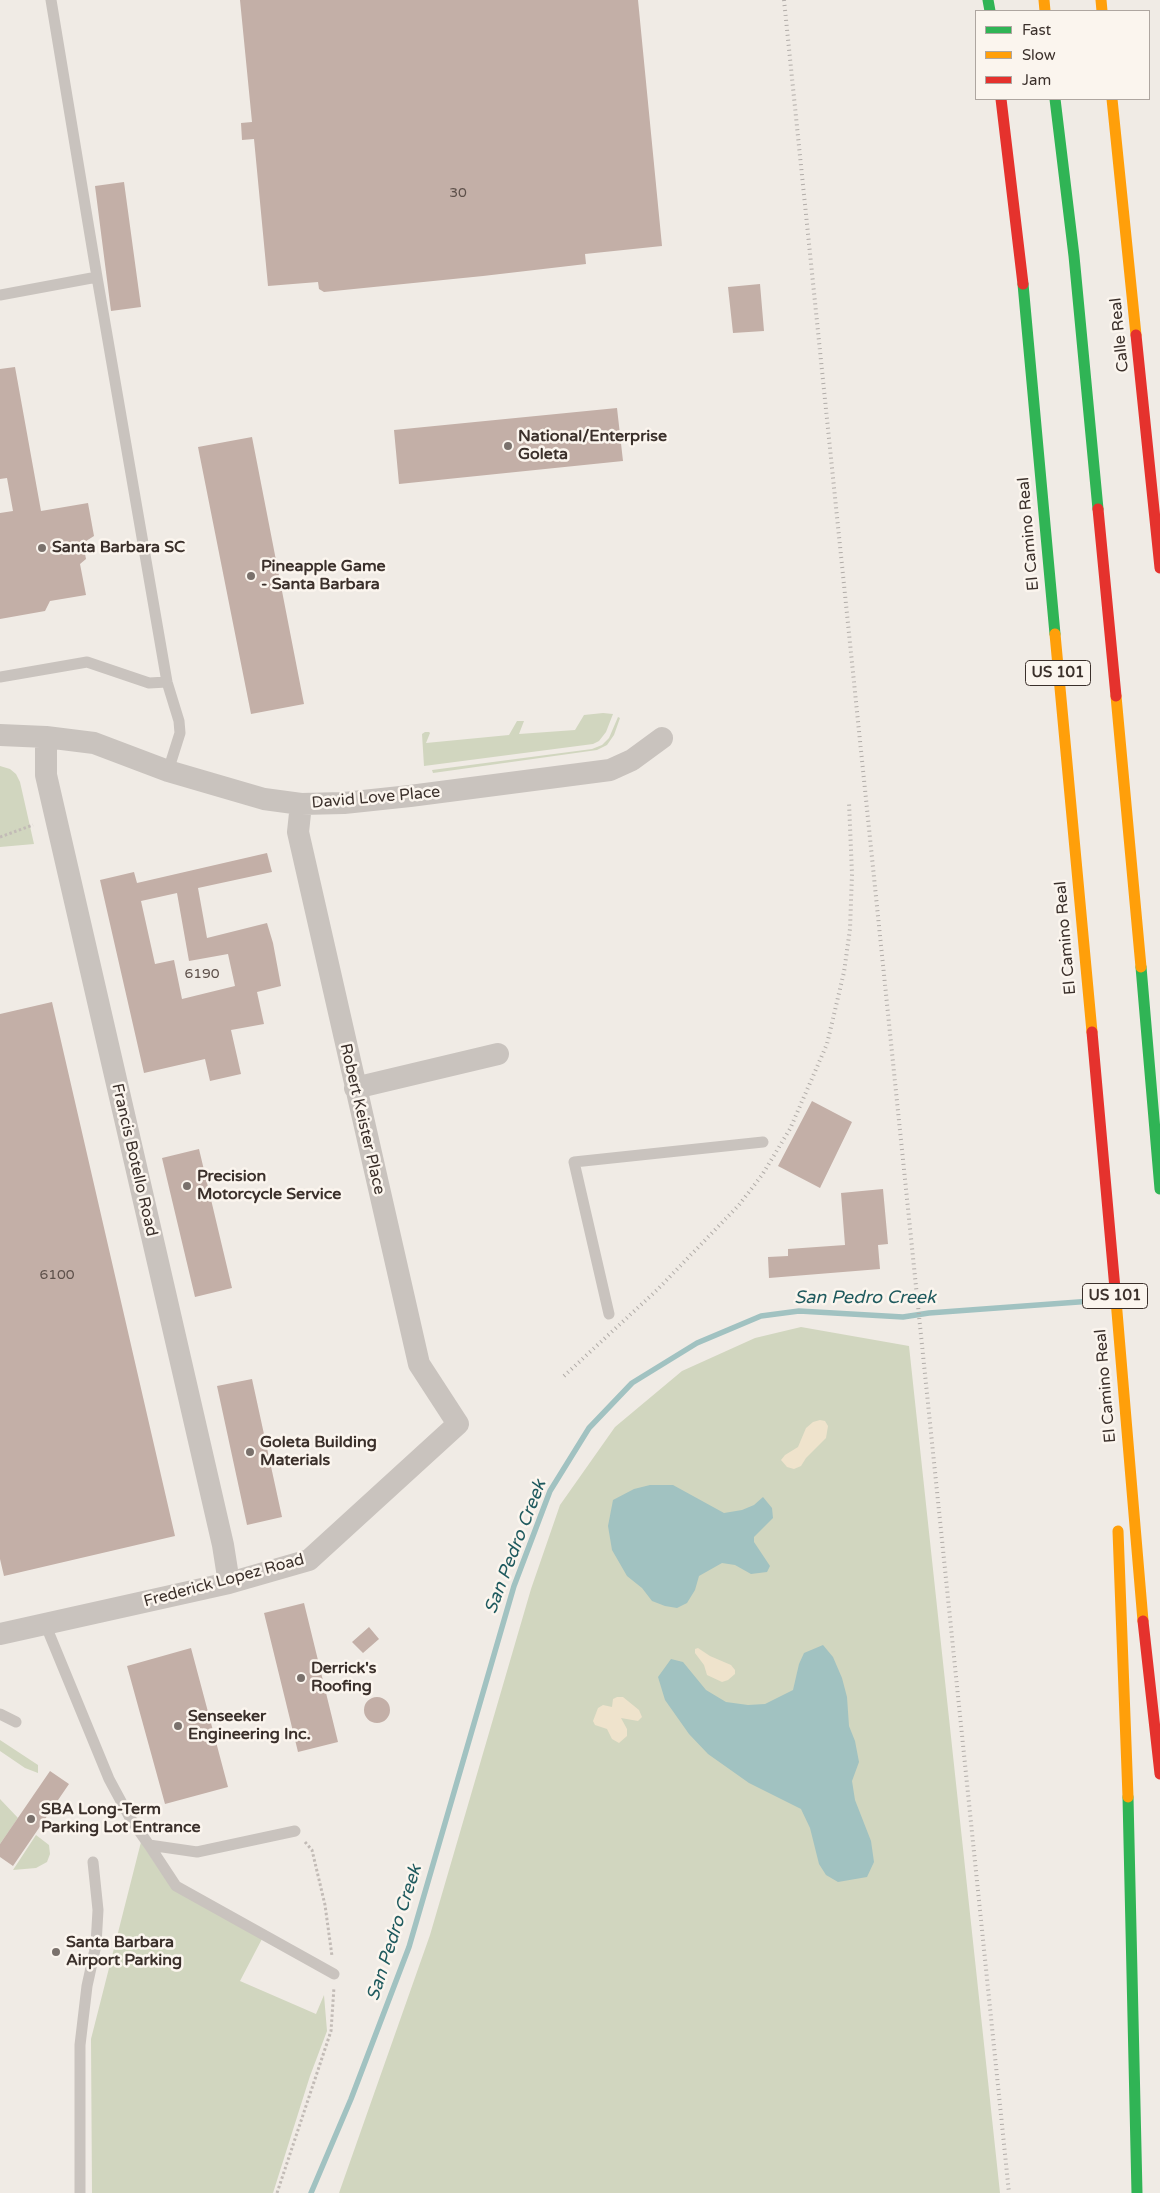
<!DOCTYPE html>
<html>
<head>
<meta charset="utf-8">
<style>
  body { margin:0 }
  #map { position:relative; width:1160px; height:2193px; overflow:hidden; background:#f0ebe5; font-family:"Varela Round",sans-serif }
  canvas { display:block }
  .legend { position:absolute; left:975px; top:10px; width:175px; height:90px; box-sizing:border-box; background:#fbf5ee; border:1px solid #aea6a0; margin:0; padding:6px 9px; list-style:none; font-size:15px; color:#3b302b }
  .legend li { display:flex; align-items:center; gap:10px; height:25px }
  .legend b { width:25px; border:1px solid #aea6a0 }
</style>
</head>
<body>
<div id="map">
<canvas width="1160" height="2193"></canvas>
<ul class="legend">
<li><b style="height:6px;background:#30b455"></b>Fast</li>
<li><b style="height:6px;background:#ff9f0a"></b>Slow</li>
<li><b style="height:6px;background:#e5322d"></b>Jam</li>
</ul>
</div>
<script>
const c = document.querySelector('canvas').getContext('2d');
c.lineJoin = 'round';
function paint(path, color) { c.fillStyle = color; c.fill(path, 'evenodd'); }
const poly = rows => new Path2D(rows.map(r => 'M' + r).join(''));
function trace(path, color, width, dash) { c.strokeStyle = color; c.lineWidth = width; c.lineCap = dash ? 'butt' : 'round'; c.setLineDash(dash || []); c.stroke(path); }
function label(font, color, halo, rows, align = 'center') {
  c.font = font + ' "Varela Round",sans-serif'; c.lineWidth = 5; c.setLineDash([]); c.textBaseline = 'middle'; c.strokeStyle = halo; c.fillStyle = color; for (const [text, x, y, turn = 0] of rows) {
    c.save(); c.translate(x, y); c.rotate((+turn || 0) * Math.PI / 180); c.textAlign = isNaN(turn) ? turn : align; if (halo) c.strokeText(text, 0, 0); c.fillText(text, 0, 0); c.restore();
  }
}
paint(poly([
  [603,713,613,714,606,732,599,741,593,744,424,766,422,734,425,732,429,732,430,733,426,743,509,735,517,721,524,721,519,734,575,730,584,715],
  [618,717,620,718,614,735,607,745,597,750,433,773,432,770,592,749,602,745,609,738],
  [0,766,10,769,16,774,20,782,34,844,0,847],
  [801,1327,909,1346,1000,2193,339,2193,430,1935,531,1589,560,1505,615,1427,682,1371,755,1338],
  [0,1740,38,1765,38,1773,25,1768,0,1751],
  [0,1799,18,1818,0,1844],
  [36,1835,49,1845,50,1854,47,1862,36,1868,13,1870],
  [141,1842,171,1887,263,1937,240,1981,316,2014,324,1995,327,2031,310,2076,273,2193,92,2193,91,2039]
]), '#d1d6bf');
paint(poly([
  [820,1420,825,1421,828,1426,826,1438,806,1458,801,1466,794,1469,787,1467,781,1460,785,1455,798,1447,806,1428,813,1422],
  [698,1648,710,1656,731,1665,735,1670,735,1674,728,1680,722,1682,707,1675,704,1665,695,1653,695,1649],
  [617,1697,623,1697,639,1710,642,1717,638,1721,621,1718,627,1729,627,1736,619,1743,612,1739,607,1729,595,1725,593,1721,598,1708,603,1705,612,1707,613,1699]
]), '#efe3cc');
paint(poly([
  [650,1485,673,1485,724,1513,742,1510,754,1505,763,1497,772,1508,773,1518,754,1537,754,1542,770,1566,767,1572,751,1574,735,1565,722,1563,699,1576,695,1590,687,1603,677,1608,665,1606,652,1601,642,1588,627,1576,612,1550,608,1526,613,1500,634,1489],
  [823,1645,833,1657,842,1678,847,1697,849,1726,855,1741,859,1762,852,1781,855,1800,871,1841,874,1862,867,1877,838,1882,826,1875,819,1864,810,1828,801,1809,749,1783,708,1754,689,1734,665,1700,658,1677,671,1659,683,1662,706,1690,726,1702,748,1705,765,1704,793,1690,799,1664,804,1653]
]), '#a1c2c1');
trace(poly([
  [311,2193,351,2099,409,1947,514,1586,550,1491,589,1428,632,1383,697,1343,761,1316,799,1311,903,1317,929,1313,1092,1301]
]), '#a1c2c1', 5.5);
paint(poly([
  [240,0,638,0,662,246,585,254,586,264,483,276,324,292,319,289,318,282,268,286,254,139,242,140,241,123,252,122],
  [124,182,141,307,111,311,95,186],
  [760,284,764,331,733,333,728,287],
  [15,367,41,511,88,503,94,536,83,543,86,559,80,564,86,595,50,601,45,611,0,619,0,513,13,511,7,478,0,479,0,369],
  [617,408,623,461,399,484,394,430],
  [252,437,304,704,251,714,198,447],
  [267,853,272,872,198,888,207,938,267,923,273,943,281,986,257,992,264,1024,231,1030,241,1074,210,1081,205,1059,144,1073,100,880,134,872,137,883],
  [177,893,189,961,228,954,235,986,182,999,174,960,155,964,141,901],
  [52,1002,175,1536,4,1576,0,1559,0,1014],
  [812,1101,852,1122,820,1188,778,1166],
  [199,1149,232,1288,195,1297,162,1158],
  [883,1189,888,1244,878,1245,880,1269,769,1278,768,1257,788,1256,788,1249,845,1245,841,1193],
  [252,1379,282,1517,247,1525,217,1386],
  [304,1603,338,1742,298,1752,264,1613],
  [369,1627,379,1639,363,1653,352,1642],
  [191,1648,228,1787,165,1804,127,1666],
  '364 1710a13 13 0 1 1 26 0a13 13 0 1 1-26 0Z',
  [50,1771,69,1784,13,1866,0,1857,0,1844]
]), '#c3afa7');
trace(poly([
  [0,837,33,825],
  [305,1842,312,1850,325,1905,332,1956],
  [277,2193,331,2031,334,1987]
]), '#c2bbb6', 3, [2.5, 2.5]);
trace(poly([
  [51,0,97,277],
  [0,295,97,277,167,682,179,721,180,733,168,771],
  [0,677,87,662,149,683,167,682],
  [609,1314,574,1162,763,1142],
  [46,1626,109,1779,130,1818,149,1845,197,1852,295,1831],
  [0,1714,16,1722],
  [149,1845,176,1886,334,1974],
  [80,2193,80,2045,87,1986,96,1945,98,1910,93,1862]
]), '#c9c3be', 11);
trace(poly([
  [0,735,46,737,94,743,168,771,264,799,301,804,344,803,410,796,610,770,632,760,662,738],
  [46,737,46,775,223,1545,229,1583],
  [355,1088,498,1054],
  [0,1634,229,1583,309,1560,458,1424,419,1364,298,832,301,804]
]), '#c9c3be', 22);
trace(poly([
  [988,0,990,11],
  [1055,99,1074,256,1098,509],
  [1023,284,1055,634],
  [1141,967,1160,1189],
  [1128,1797,1137,2193]
]), '#30b455', 11);
trace(poly([
  [1044,0,1045,11],
  [1101,0,1102,11],
  [1112,99,1136,335],
  [1055,634,1092,1032],
  [1116,696,1141,967],
  [1116,1300,1143,1621],
  [1118,1531,1128,1797]
]), '#ff9f0a', 11);
trace(poly([
  [1001,99,1023,284],
  [1136,335,1160,568],
  [1098,509,1116,696],
  [1092,1032,1116,1300],
  [1143,1621,1160,1774]
]), '#e5322d', 11);
trace(poly([
  [784,0,1009,2193],
  [564,1376,657,1290,739,1205,762,1175,790,1129,827,1044,844,972,850,929,852,874,849,802]
]), '#b1aca8', 4, [1, 4]);
for (const [x, y, r, color] of [
  [508,446,5,"#7a716c"],
  [42,548,5,"#7a716c"],
  [251,576,5,"#7a716c"],
  [187,1186,5,"#7a716c"],
  [250,1452,5,"#7a716c"],
  [301,1678,5,"#7a716c"],
  [178,1726,5,"#7a716c"],
  [31,1819,5,"#7a716c"],
  [56,1952,5,"#7a716c"]
]) { const dot = new Path2D(); dot.arc(x, y, r, 0, 2 * Math.PI); c.fillStyle = color; c.fill(dot); trace(dot, '#fbf5ee', 2); }
label('14px', '#5d504a', null, [
  ["30",458,193],
  ["6190",202,974],
  ["6100",57,1275]
]);
for (const [x, y, w] of [
  [1058,673,65],
  [1115,1296,65]
]) { const box = new Path2D(); box.roundRect(x - w / 2, y - 12.5, w, 25, 4); c.fillStyle = '#fbf5ee'; c.fill(box); trace(box, '#3b302b', 1); }
label('bold 15px', '#3b302b', null, [
  ["US 101",1058,673],
  ["US 101",1115,1296]
]);
label('16px', '#3b302b', '#fbf5ee', [
  ["Calle Real",1120,335,-96],
  ["El Camino Real",1029,534,-95],
  ["David Love Place",376,798,-5],
  ["El Camino Real",1066,938,-95],
  ["Robert Keister Place",362,1119,77],
  ["Francis Botello Road",134,1160,77],
  ["El Camino Real",1106,1386,-95],
  ["Frederick Lopez Road",224,1581,-15]
]);
label('bold 16px', '#3b302b', '#fbf5ee', [
  ["National/Enterprise",518,437],
  ["Goleta",518,455],
  ["Santa Barbara SC",52,548],
  ["Pineapple Game",261,567],
  ["- Santa Barbara",261,585],
  ["Precision",197,1177],
  ["Motorcycle Service",197,1195],
  ["Goleta Building",260,1443],
  ["Materials",260,1461],
  ["Derrick's",311,1669],
  ["Roofing",311,1687],
  ["Senseeker",188,1717],
  ["Engineering Inc.",188,1735],
  ["SBA Long-Term",41,1810],
  ["Parking Lot Entrance",41,1828],
  ["Santa Barbara",66,1943],
  ["Airport Parking",66,1961]
], 'left');
label('italic 18px', '#1f5a5e', '#fbf5ee', [
  ["San Pedro Creek",865,1298],
  ["San Pedro Creek",516,1547,-69],
  ["San Pedro Creek",395,1933,-72]
]);
</script>
</body>
</html>
